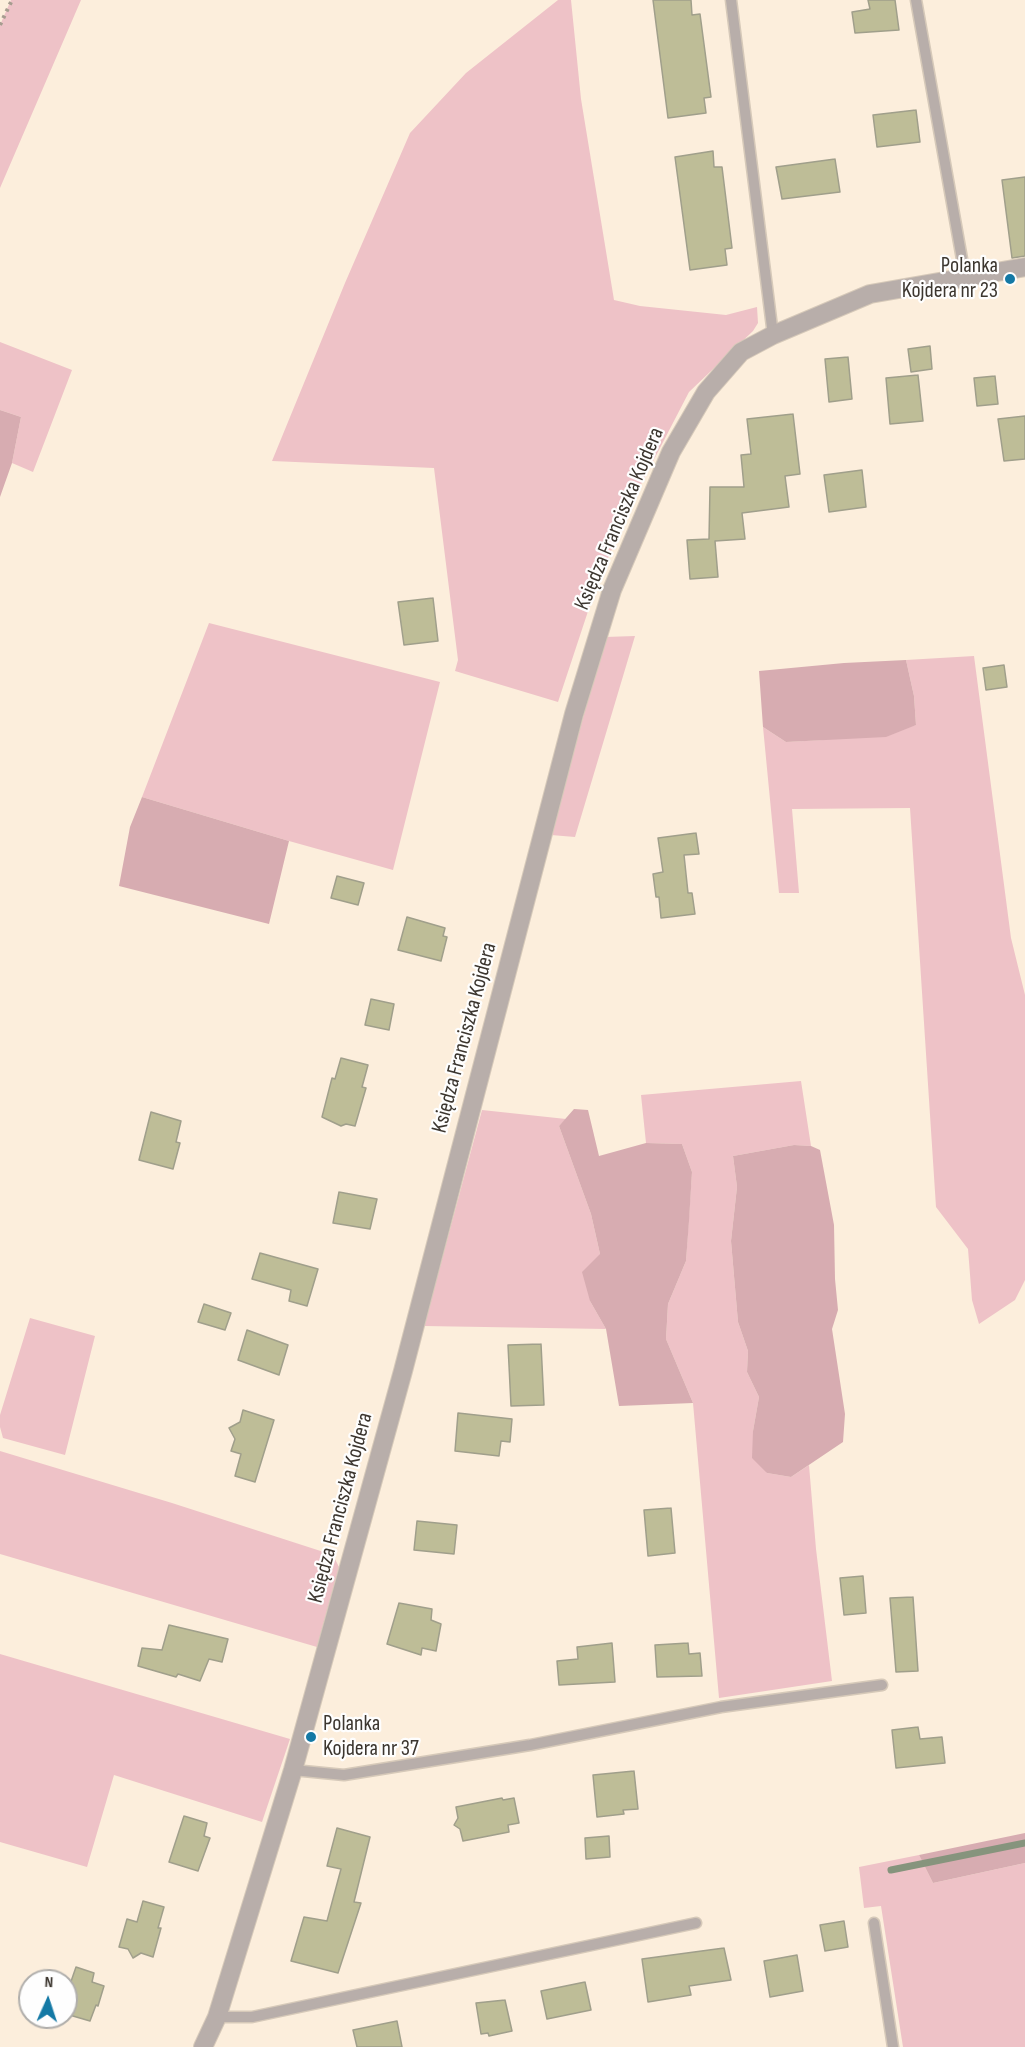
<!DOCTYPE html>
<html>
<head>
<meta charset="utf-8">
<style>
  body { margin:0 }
  #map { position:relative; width:1025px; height:2047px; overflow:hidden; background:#fceedc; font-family:"Sofia Sans Condensed",sans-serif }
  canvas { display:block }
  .north { position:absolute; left:18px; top:1969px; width:60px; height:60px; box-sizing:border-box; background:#fefefe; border:2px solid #b0aeab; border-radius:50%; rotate:3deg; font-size:16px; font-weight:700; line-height:24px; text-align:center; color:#3c362f }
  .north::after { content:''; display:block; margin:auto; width:21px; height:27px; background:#1479a5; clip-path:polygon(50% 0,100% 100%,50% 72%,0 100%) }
</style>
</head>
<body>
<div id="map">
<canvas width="1025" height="2047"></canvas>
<div class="north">N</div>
</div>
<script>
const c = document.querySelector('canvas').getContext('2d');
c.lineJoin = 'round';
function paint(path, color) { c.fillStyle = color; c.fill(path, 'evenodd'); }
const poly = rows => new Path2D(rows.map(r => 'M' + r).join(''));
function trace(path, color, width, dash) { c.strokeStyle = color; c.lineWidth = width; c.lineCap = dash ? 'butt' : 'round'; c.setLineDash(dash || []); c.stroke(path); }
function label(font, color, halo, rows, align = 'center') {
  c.font = font + ' "Sofia Sans Condensed",sans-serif'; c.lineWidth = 4.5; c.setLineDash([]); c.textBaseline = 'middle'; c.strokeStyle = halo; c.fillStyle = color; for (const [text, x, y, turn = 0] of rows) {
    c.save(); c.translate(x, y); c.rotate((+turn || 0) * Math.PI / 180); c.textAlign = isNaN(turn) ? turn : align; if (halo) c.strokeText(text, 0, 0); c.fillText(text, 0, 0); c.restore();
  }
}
paint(poly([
  [11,0,81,0,0,188,0,25],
  [558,0,571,0,581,99,614,300,640,306,726,315,757,307,758,323,753,331,689,392,634,498,598,581,558,702,455,671,458,660,434,468,272,461,345,283,410,133,466,73],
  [0,342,72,370,33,472,12,463,21,417,0,410],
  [209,623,440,682,393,870,289,841,142,797],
  [635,636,575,837,551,835,605,637],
  [974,656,1011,938,1025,995,1025,1280,1015,1300,979,1324,972,1300,968,1249,936,1207,910,808,792,809,799,893,779,893,763,727,786,742,823,740,916,725,914,696,906,660],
  [801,1081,811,1146,794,1145,733,1156,737,1187,731,1241,738,1322,748,1351,747,1372,759,1397,753,1431,767,1473,791,1477,809,1465,816,1549,832,1681,719,1698,693,1403,666,1339,668,1304,686,1261,692,1172,682,1144,646,1143,641,1095],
  [482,1110,566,1119,559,1126,591,1214,600,1254,590,1301,606,1329,424,1326],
  [30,1318,95,1336,65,1455,3,1438,0,1427,0,1415],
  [0,1451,172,1503,333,1555,339,1567,317,1647,0,1554],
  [0,1654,290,1739,262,1822,114,1775,87,1867,0,1842],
  [919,1855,933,1883,1025,1863,1025,2047,903,2047,881,1906,864,1908,859,1867]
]), '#eec2c7');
paint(poly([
  [0,410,21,417,12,463,0,497],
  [906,660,914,696,916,725,886,737,786,742,763,727,759,671,844,663],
  [142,797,289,841,269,924,119,886,130,827],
  [574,1109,588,1110,599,1156,646,1143,682,1144,692,1172,689,1221,686,1261,668,1304,666,1339,693,1403,619,1406,606,1329,590,1301,582,1272,600,1254,591,1214,559,1126],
  [794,1145,811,1146,820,1150,834,1225,835,1279,838,1310,832,1329,845,1414,843,1442,791,1477,767,1473,752,1458,753,1431,759,1397,747,1372,748,1351,738,1322,731,1241,737,1187,733,1156],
  [1025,1833,1025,1863,933,1883,919,1855]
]), '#d7acb1');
trace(poly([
  [891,1870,1025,1843]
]), '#86947d', 7);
const building = poly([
  [653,0,691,0,692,15,700,14,711,97,704,98,706,113,668,118,653,0],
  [868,0,895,0,899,30,855,33,852,12,870,9,868,0],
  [916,110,920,142,877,147,873,115,916,110],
  [713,151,714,167,722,167,732,248,725,249,727,265,690,270,675,157,713,151],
  [835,159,840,192,782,199,776,167,835,159],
  [1025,177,1025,256,1012,258,1002,180,1025,177],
  [930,346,932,369,911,372,908,349,930,346],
  [848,357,852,399,829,402,825,359,848,357],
  [918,375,923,421,890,424,886,378,918,375],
  [995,376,998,404,977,406,974,378,995,376],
  [793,414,800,474,785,476,789,507,742,513,745,539,715,541,718,577,690,579,687,540,709,539,710,487,744,487,741,455,751,454,747,419,793,414],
  [1025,416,1025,459,1004,461,998,419,1025,416],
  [862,470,866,507,829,512,824,475,862,470],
  [433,598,438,641,404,645,398,602,433,598],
  [1004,665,1007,687,986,690,983,668,1004,665],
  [696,833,699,854,684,855,688,893,692,893,695,914,661,918,659,897,656,897,653,874,663,872,658,838,696,833],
  [337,876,364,883,358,905,331,898,337,876],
  [407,917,445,928,443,936,447,937,441,961,398,950,407,917],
  [371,999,394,1004,389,1030,365,1025,371,999],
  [341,1058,368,1065,362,1087,366,1088,355,1126,346,1124,341,1126,322,1117,332,1078,335,1079,341,1058],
  [151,1112,181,1121,176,1142,180,1143,173,1169,139,1160,151,1112],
  [339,1192,377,1199,370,1229,333,1223,339,1192],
  [260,1253,318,1269,307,1306,289,1301,291,1290,252,1279,260,1253],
  [204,1304,231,1313,225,1330,198,1322,204,1304],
  [247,1330,288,1345,279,1375,238,1360,247,1330],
  [541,1344,544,1405,511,1406,508,1345,541,1344],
  [243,1410,274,1420,255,1482,235,1476,241,1454,231,1451,235,1439,229,1428,240,1422,243,1410],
  [458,1413,512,1419,510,1442,501,1441,499,1456,455,1451,458,1413],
  [671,1508,675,1553,648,1556,644,1510,671,1508],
  [417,1521,457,1525,454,1554,414,1550,417,1521],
  [863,1576,866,1613,844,1615,840,1578,863,1576],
  [913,1597,918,1671,896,1672,890,1598,913,1597],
  [399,1603,432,1609,431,1620,441,1624,436,1651,422,1648,421,1655,387,1644,399,1603],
  [169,1625,228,1639,222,1662,209,1659,200,1681,178,1674,176,1677,138,1666,142,1648,162,1650,169,1625],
  [612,1643,615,1682,559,1685,557,1661,578,1659,577,1647,612,1643],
  [688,1643,689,1654,700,1653,702,1676,657,1677,655,1645,688,1643],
  [918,1727,920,1739,942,1737,945,1763,896,1768,892,1730,918,1727],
  [634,1771,638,1809,623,1810,624,1814,597,1817,593,1775,634,1771],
  [502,1798,503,1800,514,1798,519,1823,508,1825,509,1832,463,1841,460,1829,454,1825,458,1818,456,1807,502,1798],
  [184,1816,207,1823,204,1836,210,1838,198,1871,169,1862,184,1816],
  [337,1828,370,1837,354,1902,361,1903,338,1973,291,1961,304,1917,327,1921,341,1869,327,1866,337,1828],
  [609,1836,610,1857,586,1859,585,1838,609,1836],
  [143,1901,164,1907,158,1928,161,1928,153,1957,141,1953,133,1958,128,1949,119,1947,127,1919,137,1922,143,1901],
  [844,1921,848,1947,825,1951,820,1925,844,1921],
  [724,1948,731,1980,689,1986,691,1995,648,2002,642,1959,724,1948],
  [797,1955,803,1991,770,1997,764,1961,797,1955],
  [76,1967,94,1973,92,1982,104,1986,98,2006,96,2005,90,2021,66,2014,66,1996,76,1967],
  [585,1982,591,2010,547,2019,541,1991,585,1982],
  [505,2000,512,2031,489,2036,488,2033,481,2034,476,2003,505,2000],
  [397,2021,402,2047,357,2047,353,2030,397,2021]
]);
paint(building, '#bebd97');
trace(building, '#a09f8b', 1.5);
const lane = poly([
  [731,0,773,335],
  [916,0,965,276],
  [293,1770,344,1775,530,1745,721,1707,882,1685],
  [874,1923,893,2047],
  [217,2017,252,2017,696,1923]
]);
const street = poly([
  [203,2047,217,2017,293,1770,403,1371,574,714,612,590,671,452,706,392,741,352,773,335,870,294,1025,267]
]);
trace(lane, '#d6c9b9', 13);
trace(street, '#d6c9b9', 20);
trace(poly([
  [0,25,12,0]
]), '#a69c8f', 4, [3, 4.5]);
trace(lane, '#b8aeaa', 10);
trace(street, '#b8aeaa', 18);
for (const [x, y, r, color] of [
  [1010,279,6,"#1479a5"],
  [311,1737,6,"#1479a5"]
]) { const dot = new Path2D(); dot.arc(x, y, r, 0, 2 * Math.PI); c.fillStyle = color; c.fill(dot); trace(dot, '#fefefe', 2); }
label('22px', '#3c362f', '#fefefe', [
  ["Polanka",998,266],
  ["Kojdera nr 23",998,291],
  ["Polanka",323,1724,"left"],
  ["Kojdera nr 37",323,1749,"left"]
], 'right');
label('22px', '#3c362f', '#fefefe', [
  ["Księdza Franciszka Kojdera",620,519,-67],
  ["Księdza Franciszka Kojdera",465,1038,-75],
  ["Księdza Franciszka Kojdera",341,1508,-75]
]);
</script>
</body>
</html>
